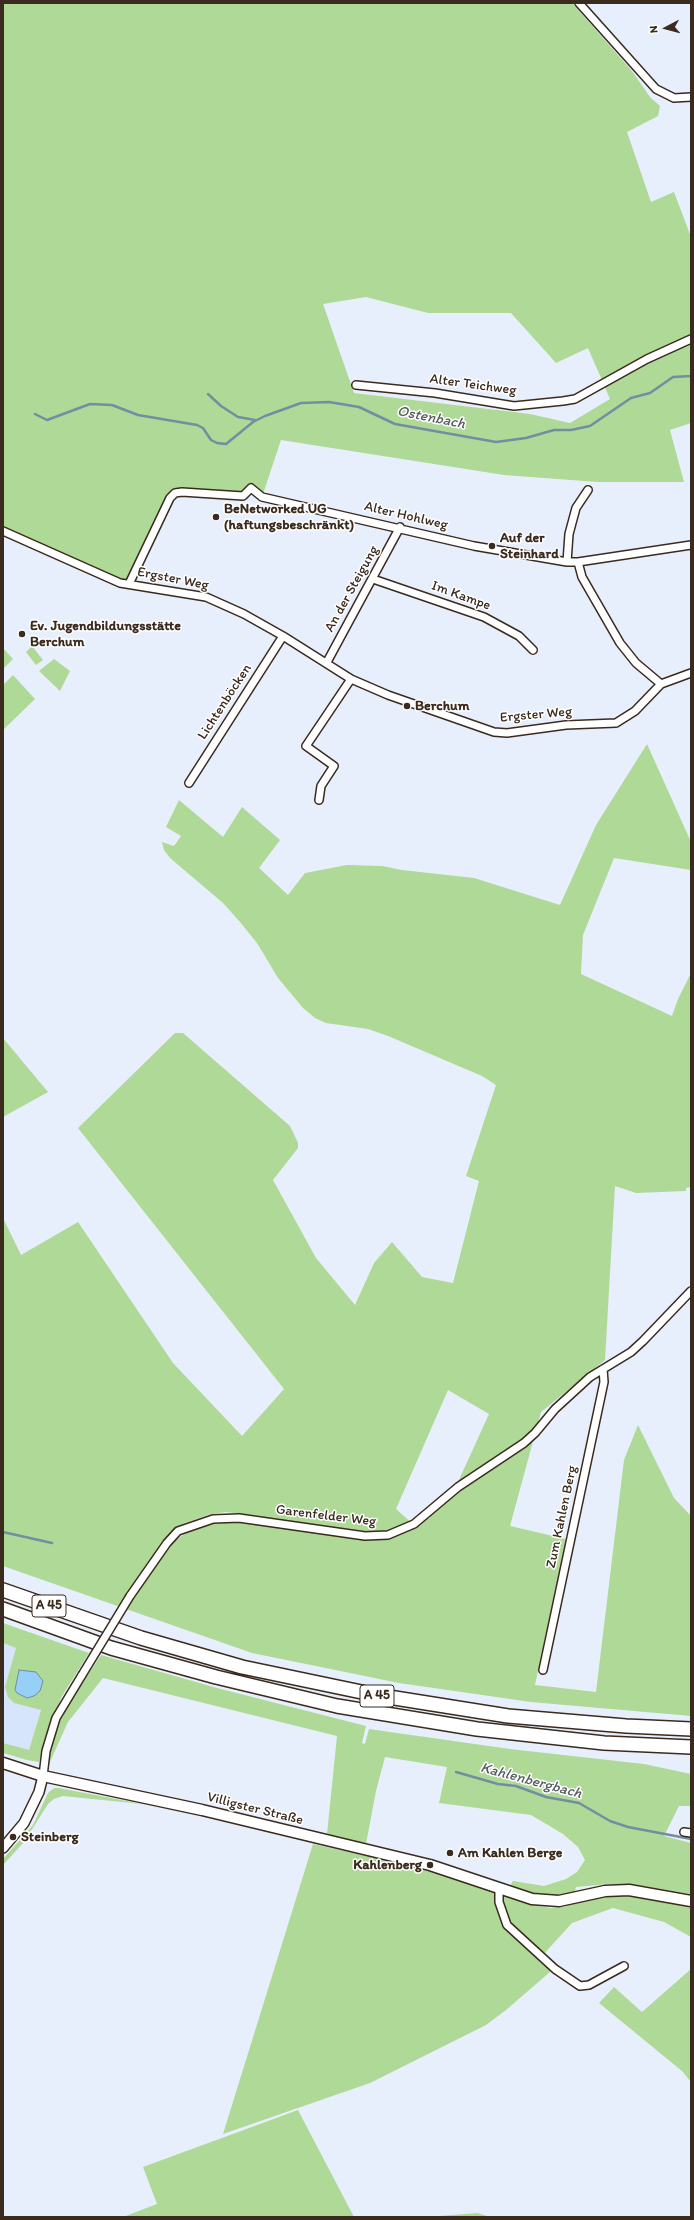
<!DOCTYPE html>
<html>
<head>
<meta charset="utf-8">
<style>
  body { margin:0 }
  #map { position:relative; width:694px; height:2220px; overflow:hidden; background:#e7effd; font-family:Itim,sans-serif }
  canvas { display:block }
  .frame { position:absolute; inset:0; border:4px solid #3b2a1e; pointer-events:none }
  .north { position:absolute; left:646px; top:8px; width:40px; height:40px; -webkit-text-stroke:3px #fff; paint-order:stroke; rotate:264deg; font-size:11px; font-weight:700; line-height:16px; text-align:center; color:#3b2a1e }
  .north::after { content:''; display:block; margin:auto; width:14px; height:18px; background:#3b2a1e; clip-path:polygon(50% 0,100% 100%,50% 72%,0 100%) }
</style>
</head>
<body>
<div id="map">
<canvas width="694" height="2220"></canvas>
<div class="frame"></div>
<div class="north">N</div>
</div>
<script>
const c = document.querySelector('canvas').getContext('2d');
c.lineJoin = 'round';
function paint(path, color) { c.fillStyle = color; c.fill(path, 'evenodd'); }
const poly = rows => new Path2D(rows.map(r => 'M' + r).join(''));
function trace(path, color, width, dash) { c.strokeStyle = color; c.lineWidth = width; c.lineCap = dash ? 'butt' : 'round'; c.setLineDash(dash || []); c.stroke(path); }
function label(font, color, halo, rows, align = 'center') {
  c.font = font + ' Itim,sans-serif'; c.lineWidth = 3; c.setLineDash([]); c.textBaseline = 'middle'; c.strokeStyle = halo; c.fillStyle = color; for (const [text, x, y, turn = 0] of rows) {
    c.save(); c.translate(x, y); c.rotate((+turn || 0) * Math.PI / 180); c.textAlign = isNaN(turn) ? turn : align; if (halo) c.strokeText(text, 0, 0); c.fillText(text, 0, 0); c.restore();
  }
}
paint(poly([
  [3,1643,16,1648,5,1687,14,1703,41,1709,29,1751,3,1743]
]), '#d6e4fc');
paint(poly([
  [3,3,572,3,632,71,650,97,660,106,658,116,627,132,651,202,674,192,691,237,691,423,670,430,684,482,598,482,504,475,281,440,262,497,251,488,243,496,175,494,129,584,3,531],
  [366,297,428,313,511,313,556,363,588,348,610,399,570,423,530,414,354,393,323,304],
  [32,646,43,660,36,665,26,652],
  [3,648,13,659,3,669],
  [54,659,70,671,60,691,39,671],
  [13,675,35,699,3,730,3,685],
  [647,744,691,842,691,870,614,858,583,935,581,974,672,1016,678,999,691,973,691,1187,686,1188,686,1191,636,1193,615,1186,605,1360,541,1412,510,1526,566,1539,535,1685,596,1692,624,1460,638,1425,674,1498,691,1516,691,1716,531,1702,399,1683,252,1653,3,1566,3,1218,21,1255,78,1222,173,1363,242,1436,284,1389,78,1128,175,1033,183,1033,290,1126,298,1143,298,1148,273,1180,316,1258,355,1305,374,1263,392,1242,422,1277,453,1283,479,1181,466,1176,496,1085,482,1076,388,1036,368,1029,326,1023,315,1018,303,1008,278,978,257,943,240,922,223,903,170,858,164,850,162,842,174,846,181,836,166,827,179,800,223,837,242,807,280,840,259,868,288,895,305,873,347,865,382,866,402,870,474,878,560,905,596,825],
  [448,1390,489,1414,453,1493,415,1526,396,1509],
  [226,1512,261,1516,263,1518,345,1531,380,1533,381,1540,369,1540,222,1520,191,1529,167,1547,162,1542,174,1529,185,1523,211,1514],
  [3,1038,48,1092,3,1117],
  [3,1623,89,1653,62,1696,51,1722,39,1762,27,1760,3,1753,3,1743,29,1750,41,1710,14,1703,8,1697,5,1687,16,1648,3,1643],
  [101,1655,217,1688,366,1726,362,1743,365,1744,369,1729,510,1749,644,1764,691,1774,691,1806,679,1806,664,1836,691,1843,691,1894,631,1884,609,1884,576,1887,575,1890,578,1893,545,1898,509,1888,513,1881,544,1886,566,1879,577,1872,585,1860,578,1847,563,1834,531,1815,439,1803,447,1767,385,1757,376,1791,366,1844,327,1834,337,1736,103,1678,68,1722,49,1764,48,1763,59,1718],
  [54,1788,59,1788,142,1804,63,1796,54,1799,48,1804,24,1842,3,1865,3,1859,33,1825,48,1793],
  [313,1844,428,1870,533,1905,551,1908,564,1907,597,1896,625,1895,656,1899,691,1908,691,1937,664,1922,613,1908,572,1923,542,1956,550,1972,506,2010,486,2025,370,2083,223,2134],
  [691,1969,691,2082,682,2071,599,2003,614,1987,642,2012],
  [298,2110,354,2217,123,2217,157,2204,143,2167],
  [478,2213,490,2217,425,2217]
]), '#afd996');
const water = poly([
  [19,1670,36,1672,43,1681,40,1691,34,1696,27,1698,17,1693,15,1690,19,1670]
]);
paint(water, '#96d0f6');
trace(water, '#728ea0', 1);
trace(poly([
  [208,394,221,406,238,417,255,420],
  [35,414,47,420,90,404,112,405,138,415,197,425,203,428,211,440,217,443,226,444,253,422,265,416,301,403,329,402,359,407,395,424,496,442,526,438,554,430,571,430,590,426,631,398,650,393,673,377,691,376],
  [3,1532,52,1543],
  [456,1772,498,1784,516,1786,546,1797,579,1803,610,1821,628,1827,691,1839]
]), '#728ea0', 2.5);
const minor = poly([
  [579,3,656,89,674,98,691,97],
  [356,385,435,393,514,406,563,401,575,399,647,359,691,339],
  [3,531,120,583,206,597,244,614,283,636,351,679,388,695,494,732,507,733,566,725,616,723,635,711,661,684,691,673],
  [567,562,569,534,576,508,588,490],
  [578,562,582,577,620,643,636,663,661,684],
  [373,579,484,617,519,636,533,650],
  [129,584,170,498,175,493,182,492,243,496,251,488,262,497,474,546,567,562,578,562,691,545],
  [327,662,400,527],
  [189,783,283,636],
  [319,800,321,786,334,766,306,746,351,679],
  [130,1596,167,1543,178,1531,213,1519,239,1518,365,1536,388,1535,414,1524,458,1487,524,1443,535,1433,555,1409,590,1377,631,1352,643,1341,691,1291],
  [543,1670,604,1382,603,1369],
  [43,1776,46,1751,56,1718,82,1675],
  [684,1832,691,1833],
  [499,1888,499,1902,507,1925,555,1969,580,1986,589,1985,624,1966]
]);
const tertiary = poly([
  [3,1848,24,1823,39,1792,43,1776]
]);
const secondary = poly([
  [3,1763,43,1776,202,1810,430,1865,532,1899,559,1901,605,1891,629,1890,691,1901]
]);
const motorway = poly([
  [3,1590,141,1638,242,1667,376,1695,508,1716,626,1726,691,1729],
  [3,1609,111,1648,216,1677,337,1706,477,1729,604,1743,691,1747]
]);
trace(minor, '#3b2a1e', 10);
trace(tertiary, '#3b2a1e', 12);
trace(secondary, '#3b2a1e', 13);
trace(motorway, '#3b2a1e', 16);
trace(minor, '#fff', 7);
trace(tertiary, '#fff', 9);
trace(secondary, '#fff', 10);
trace(motorway, '#fff', 13);
const minorBridge = poly([
  [82,1675,130,1596]
]);
trace(minorBridge, '#3b2a1e', 10, []);
trace(minorBridge, '#fff', 7);
for (const [x, y, r, color] of [
  [216,517,4,"#3b2a1e"],
  [492,546,4,"#3b2a1e"],
  [22,634,4,"#3b2a1e"],
  [407,706,4,"#3b2a1e"],
  [13,1837,4,"#3b2a1e"],
  [450,1853,4,"#3b2a1e"],
  [430,1865,4,"#3b2a1e"]
]) { const dot = new Path2D(); dot.arc(x, y, r, 0, 2 * Math.PI); c.fillStyle = color; c.fill(dot); trace(dot, '#fff', 1.5); }
for (const [x, y, w] of [
  [49,1606,34],
  [377,1696,34]
]) { const box = new Path2D(); box.roundRect(x - w / 2, y - 11, w, 22, 3); c.fillStyle = '#fff'; c.fill(box); trace(box, '#3b2a1e', 1); }
label('bold 13px', '#3b2a1e', null, [
  ["A 45",49,1606],
  ["A 45",377,1696]
]);
label('14px', '#3b2a1e', '#fff', [
  ["Alter Teichweg",473,385,8],
  ["Alter Hohlweg",406,516,13],
  ["Ergster Weg",173,579,11],
  ["An der Steigung",352,589,-61],
  ["Im Kampe",461,596,20],
  ["Lichtenböcken",225,702,-57],
  ["Ergster Weg",536,715,-5],
  ["Garenfelder Weg",326,1516,7],
  ["Zum Kahlen Berg",562,1517,-78],
  ["Villigster Straße",255,1809,14]
]);
label('bold 14px', '#3b2a1e', '#fff', [
  ["BeNetworked UG",224,509],
  ["(haftungsbeschränkt)",224,525],
  ["Auf der",500,538],
  ["Steinhard",500,554],
  ["Ev. Jugendbildungsstätte",30,626],
  ["Berchum",30,642],
  ["Berchum",415,706],
  ["Steinberg",21,1837],
  ["Am Kahlen Berge",458,1853],
  ["Kahlenberg",422,1865,"right"]
], 'left');
label('italic 15px', '#565c5f', '#fff', [
  ["Ostenbach",431,418,11],
  ["Kahlenbergbach",531,1781,15]
]);
</script>
</body>
</html>
